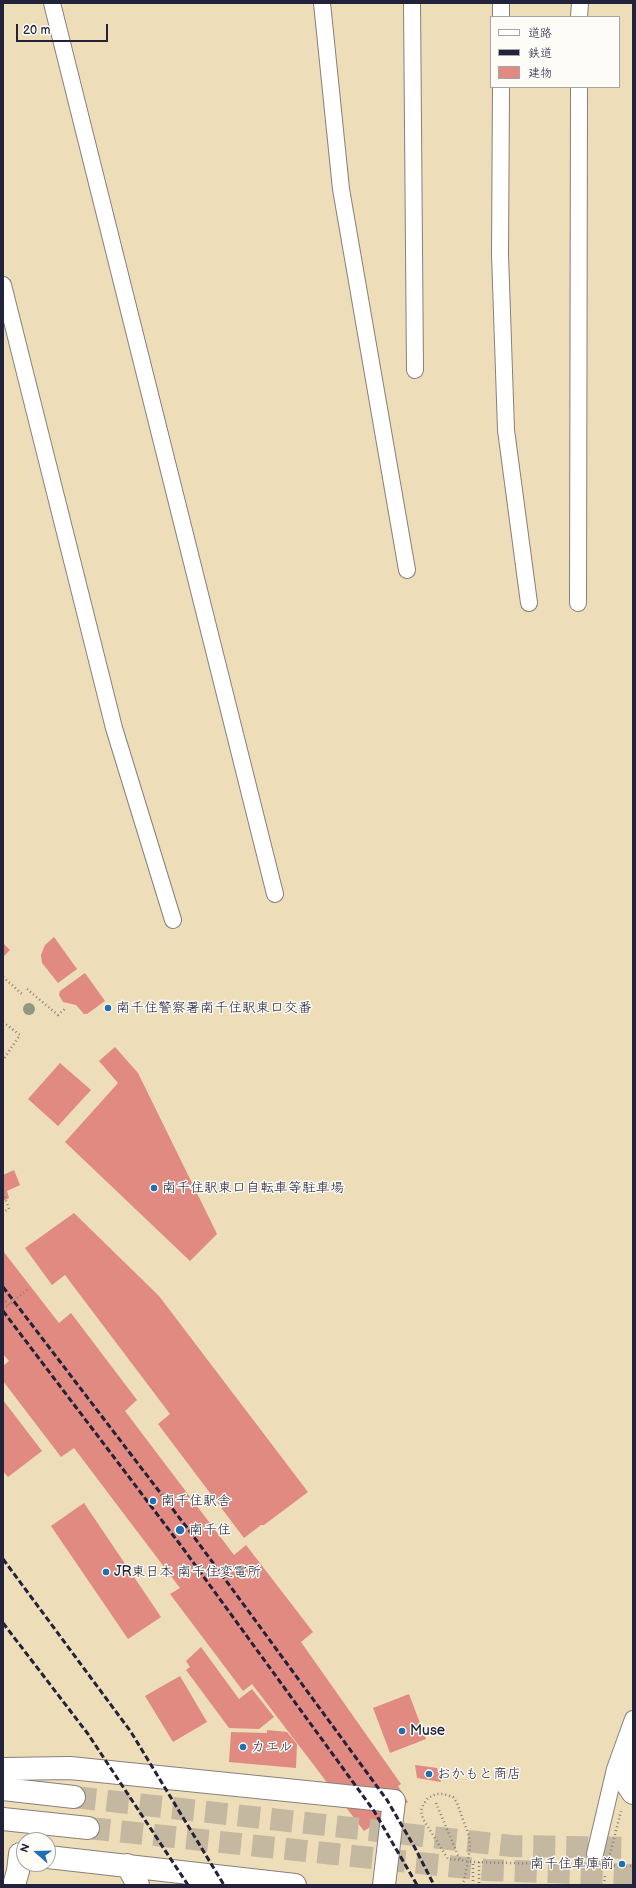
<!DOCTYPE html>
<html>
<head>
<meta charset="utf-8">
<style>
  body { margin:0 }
  #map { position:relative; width:636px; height:1888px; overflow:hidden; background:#edddb9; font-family:"Balsamiq Sans","Klee One",sans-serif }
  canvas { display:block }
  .frame { position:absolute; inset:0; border:4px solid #22223b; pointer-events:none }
  .legend { position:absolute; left:490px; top:16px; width:130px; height:72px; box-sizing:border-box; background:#fdfcf7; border:1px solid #a5a5ac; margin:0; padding:5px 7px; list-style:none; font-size:12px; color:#22223b }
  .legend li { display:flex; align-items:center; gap:8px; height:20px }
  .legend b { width:20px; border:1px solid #a5a5ac }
  .north { position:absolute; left:16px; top:1832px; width:40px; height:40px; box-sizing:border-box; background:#fdfcf7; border:1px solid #a5a5ac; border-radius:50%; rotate:290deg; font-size:11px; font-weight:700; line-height:16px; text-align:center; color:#22223b }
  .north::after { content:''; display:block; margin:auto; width:14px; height:18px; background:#1f6fb2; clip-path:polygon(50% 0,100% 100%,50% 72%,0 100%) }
  .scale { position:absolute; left:16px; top:24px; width:92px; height:18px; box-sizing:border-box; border:2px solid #22223b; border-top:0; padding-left:5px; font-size:12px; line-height:14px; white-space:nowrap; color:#22223b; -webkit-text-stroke:3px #fdfcf7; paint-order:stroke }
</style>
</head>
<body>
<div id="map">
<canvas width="636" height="1888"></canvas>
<div class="frame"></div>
<ul class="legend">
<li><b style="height:5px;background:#fff"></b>道路</li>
<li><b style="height:5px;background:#22223b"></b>鉄道</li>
<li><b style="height:11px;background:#e08a81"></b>建物</li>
</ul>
<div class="north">N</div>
<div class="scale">20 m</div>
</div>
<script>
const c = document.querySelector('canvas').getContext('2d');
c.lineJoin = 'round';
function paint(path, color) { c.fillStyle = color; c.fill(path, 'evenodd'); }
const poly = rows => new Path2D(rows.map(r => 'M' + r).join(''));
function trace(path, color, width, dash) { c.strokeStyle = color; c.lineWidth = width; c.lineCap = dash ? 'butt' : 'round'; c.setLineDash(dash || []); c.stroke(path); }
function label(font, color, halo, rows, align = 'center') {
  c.font = font + ' "Balsamiq Sans","Klee One",sans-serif'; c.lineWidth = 3; c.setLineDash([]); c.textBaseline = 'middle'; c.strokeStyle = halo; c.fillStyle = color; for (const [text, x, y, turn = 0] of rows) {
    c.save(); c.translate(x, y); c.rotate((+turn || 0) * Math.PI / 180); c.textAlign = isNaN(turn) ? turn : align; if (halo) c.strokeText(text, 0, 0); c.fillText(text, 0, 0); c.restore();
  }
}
paint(poly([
  [54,937,77,969,58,983,42,963,41,955,45,945],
  [3,943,10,950,3,957],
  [85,973,105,1001,87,1014,84,1014,76,1005,63,1002,59,995,60,991],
  [115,1047,138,1073,217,1234,190,1261,65,1142,118,1083,99,1061],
  [60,1063,91,1090,58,1126,28,1099],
  [14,1170,20,1185,7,1191,9,1198,3,1201,3,1175],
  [74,1213,159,1296,308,1492,264,1525,261,1525,244,1538,158,1424,170,1414,65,1275,52,1285,25,1248],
  [3,1251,59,1323,71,1313,137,1400,125,1411,234,1555,246,1545,313,1632,301,1642,401,1784,398,1786,408,1802,364,1831,252,1684,243,1691,170,1594,180,1588,74,1448,61,1457,3,1381,3,1366,9,1361,3,1354],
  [3,1400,42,1451,8,1477,3,1471],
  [84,1503,161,1617,128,1639,51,1526],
  [201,1647,239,1699,252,1689,274,1717,259,1729,229,1728,186,1670,190,1667,186,1661],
  [180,1676,207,1722,173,1742,145,1696],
  [409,1694,426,1739,390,1753,373,1708],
  [267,1730,287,1732,297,1744,296,1768,229,1762,231,1732,267,1733],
  [415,1765,437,1768,441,1782,417,1778],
  [618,1861,625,1862,622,1885,615,1885]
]), '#e08a81');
trace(poly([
  [74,1797,512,1846,633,1848],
  [88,1828,486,1870,633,1875]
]), '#c4b8a0', 22, [22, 11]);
const service = poly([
  [52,3,275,894],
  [322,3,341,189,407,570],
  [412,3,415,370],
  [501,17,501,3],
  [579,17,580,3],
  [501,87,500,254,506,430,529,603],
  [3,285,114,728,173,920],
  [578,603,579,87],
  [595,1854,615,1769,633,1719]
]);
const minor = poly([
  [633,1755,624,1780,633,1793],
  [3,1769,70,1768,394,1801,384,1885],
  [48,1857,295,1885],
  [127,1865,138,1885],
  [14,1885,18,1871,20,1854]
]);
const secondary = poly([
  [3,1789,74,1797],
  [3,1819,88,1828]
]);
trace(service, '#88807a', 18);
trace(minor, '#88807a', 24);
trace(secondary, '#88807a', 24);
trace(poly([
  [3,977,22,994],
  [27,989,58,1015,66,1008],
  [3,1022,20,1035,3,1060],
  [3,1193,9,1209,3,1212],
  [3,1298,9,1305,29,1288],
  [3,1309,9,1305],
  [604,1885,605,1876]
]), '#88807a', 2.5, [1, 3]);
trace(service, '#fff', 16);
trace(minor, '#fff', 22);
trace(secondary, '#fff', 22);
trace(poly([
  [3,1287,194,1537,387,1800,415,1848,434,1885],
  [3,1311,182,1547,374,1811,417,1885],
  [3,1559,131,1732,224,1885],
  [3,1623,88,1734,188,1885]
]), '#22223b', 3, [6, 3]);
trace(poly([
  [436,1803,460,1860],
  [479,1862,479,1885],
  [607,1866,621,1811],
  [461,1885,464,1881,467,1866,470,1848,469,1836,457,1803,453,1797,444,1794,436,1794,428,1798,423,1805,421,1811,423,1819,448,1859,460,1860,473,1862,633,1866],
  [473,1885,473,1862]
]), '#88807a', 2.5, [1, 3]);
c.fillStyle = '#929782';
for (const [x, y] of [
  [29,1009]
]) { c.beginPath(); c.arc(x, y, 6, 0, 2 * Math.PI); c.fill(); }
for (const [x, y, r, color] of [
  [108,1008,4,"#1f6fb2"],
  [154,1188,4,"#1f6fb2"],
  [153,1501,4,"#1f6fb2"],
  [180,1530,5,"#1f6fb2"],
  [106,1572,4,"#1f6fb2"],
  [402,1731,4,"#1f6fb2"],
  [243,1747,4,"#1f6fb2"],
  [429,1774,4,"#1f6fb2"],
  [622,1864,4,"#1f6fb2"]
]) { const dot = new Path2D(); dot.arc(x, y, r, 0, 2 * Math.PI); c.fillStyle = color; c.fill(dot); trace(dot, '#fdfcf7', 1.5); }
label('14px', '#22223b', '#fdfcf7', [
  ["南千住警察署南千住駅東口交番",116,1008],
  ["南千住駅東口自転車等駐車場",162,1188],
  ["南千住駅舎",161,1501],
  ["南千住",189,1530],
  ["JR東日本 南千住変電所",114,1572],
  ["Muse",410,1731],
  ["カエル",251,1747],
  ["おかもと商店",437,1774],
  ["南千住車庫前",614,1864,"right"]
], 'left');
</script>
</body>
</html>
